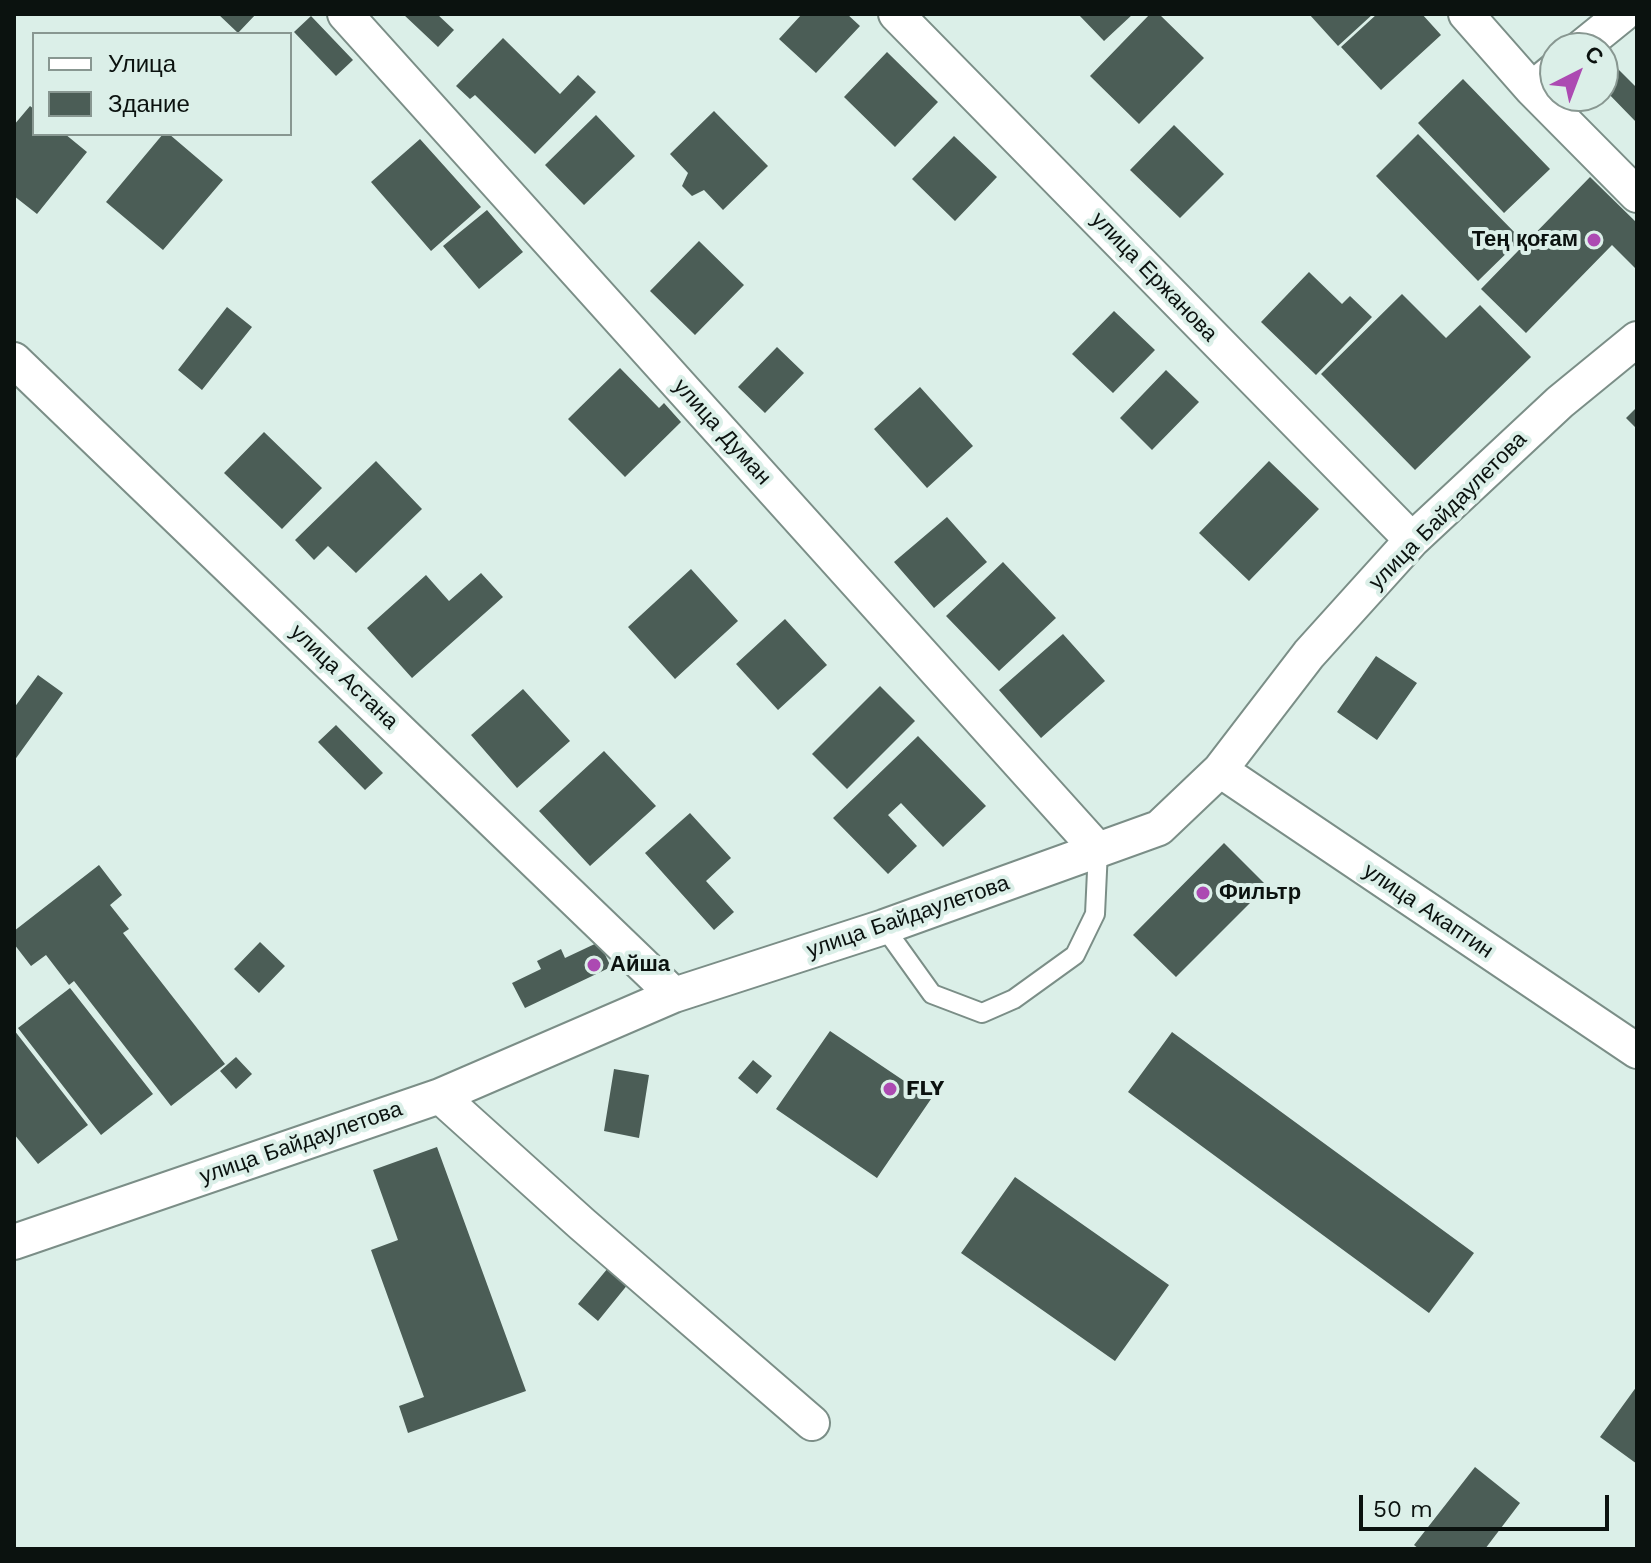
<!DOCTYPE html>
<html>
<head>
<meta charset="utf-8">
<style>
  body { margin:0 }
  #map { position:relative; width:1651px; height:1563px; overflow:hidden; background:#dbefe8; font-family:"Work Sans",sans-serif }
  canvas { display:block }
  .frame { position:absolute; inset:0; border:16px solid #0b120f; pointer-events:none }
  .legend { position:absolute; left:32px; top:32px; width:260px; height:104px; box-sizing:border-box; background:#dbefe8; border:2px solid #889791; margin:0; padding:10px 14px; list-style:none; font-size:24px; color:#0b120f }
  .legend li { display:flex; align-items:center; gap:16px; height:40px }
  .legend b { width:40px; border:2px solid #889791 }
  .north { position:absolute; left:1539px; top:32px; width:80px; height:80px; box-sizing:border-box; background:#dbefe8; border:2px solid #889791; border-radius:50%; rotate:42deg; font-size:22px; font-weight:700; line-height:32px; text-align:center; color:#0b120f }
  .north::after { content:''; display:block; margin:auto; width:28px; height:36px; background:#ac4ab2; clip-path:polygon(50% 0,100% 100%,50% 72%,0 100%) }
  .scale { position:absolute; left:1359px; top:1495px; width:250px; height:36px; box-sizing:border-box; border:4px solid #0b120f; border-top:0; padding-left:10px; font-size:24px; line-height:28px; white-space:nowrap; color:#0b120f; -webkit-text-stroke:6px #dbefe8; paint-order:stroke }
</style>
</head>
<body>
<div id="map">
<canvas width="1651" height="1563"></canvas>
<div class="frame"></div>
<ul class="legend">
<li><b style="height:10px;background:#fff"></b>Улица</li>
<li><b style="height:22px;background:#4b5d56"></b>Здание</li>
</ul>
<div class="north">С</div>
<div class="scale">50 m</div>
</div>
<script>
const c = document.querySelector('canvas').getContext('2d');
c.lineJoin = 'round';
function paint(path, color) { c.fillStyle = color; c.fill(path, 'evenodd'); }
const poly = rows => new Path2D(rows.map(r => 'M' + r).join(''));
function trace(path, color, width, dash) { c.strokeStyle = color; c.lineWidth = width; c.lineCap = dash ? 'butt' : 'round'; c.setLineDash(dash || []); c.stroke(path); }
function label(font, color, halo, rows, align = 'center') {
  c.font = font + ' "Work Sans",sans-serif'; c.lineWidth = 8; c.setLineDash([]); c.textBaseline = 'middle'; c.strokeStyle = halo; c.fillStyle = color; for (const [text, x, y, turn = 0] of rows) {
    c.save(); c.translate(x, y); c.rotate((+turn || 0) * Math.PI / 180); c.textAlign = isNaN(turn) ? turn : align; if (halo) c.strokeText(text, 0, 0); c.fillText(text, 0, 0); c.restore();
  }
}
paint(poly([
  [218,14,256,14,238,33],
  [403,14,437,14,454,30,438,47],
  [802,14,847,14,860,26,816,73,779,39],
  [1078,14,1133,14,1104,41],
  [1150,14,1159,14,1204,58,1139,124,1090,76],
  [1309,14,1373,14,1338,46],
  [1377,14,1422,14,1441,35,1381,90,1341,47],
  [311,16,353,60,336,76,294,32],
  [503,38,560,94,578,75,596,92,535,154,475,95,470,99,456,86],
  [887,52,938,102,895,147,844,97],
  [1614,65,1637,88,1637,123,1603,88,1603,76],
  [1463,79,1550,169,1504,213,1418,123],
  [30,106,34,109,34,134,65,134,87,152,37,214,14,196,14,125],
  [714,111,768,166,723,210,704,190,692,196,682,186,688,173,670,154],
  [596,115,635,156,584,205,545,165],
  [1174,125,1224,174,1180,218,1130,170],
  [163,134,169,134,223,180,163,250,106,202],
  [1418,134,1521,239,1478,281,1376,176],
  [954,136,997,177,955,221,912,179],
  [420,139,481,207,431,251,371,182],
  [1590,177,1637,223,1637,270,1612,245,1526,333,1481,289],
  [487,210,523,252,479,289,443,246],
  [699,241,744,285,695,335,650,291],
  [1309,272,1342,304,1350,296,1372,317,1316,375,1261,322],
  [1402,294,1446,338,1480,305,1531,357,1415,470,1321,374],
  [227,307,252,327,202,390,178,370],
  [1114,311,1155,350,1113,393,1072,354],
  [777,347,804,373,765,413,738,387],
  [620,368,659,408,664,403,681,422,625,477,568,419],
  [1166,370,1199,402,1152,450,1120,418],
  [920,387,973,446,927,488,874,429],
  [1637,407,1637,429,1626,418],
  [264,432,322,488,282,529,224,473],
  [376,461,422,509,356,573,328,546,314,560,295,540],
  [1269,461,1319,509,1249,581,1199,533],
  [947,517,987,562,934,608,894,562],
  [1003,562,1056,618,999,671,946,616],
  [691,569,738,621,675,679,628,627],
  [481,573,503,597,412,678,367,628,426,575,449,601],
  [785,619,827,665,778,710,736,664],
  [1063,634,1105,681,1041,738,999,690],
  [1376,656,1417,683,1377,740,1337,712],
  [38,675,63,693,14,761,14,708],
  [880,686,915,721,847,789,812,754],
  [523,689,570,741,517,788,471,735],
  [336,725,383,773,365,790,318,742],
  [918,736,986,806,943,847,901,803,888,815,917,846,888,874,833,818],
  [604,751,656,806,590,866,539,811],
  [690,813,731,858,706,881,734,912,714,930,645,853],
  [1224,843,1267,886,1176,977,1133,935],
  [99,865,122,895,110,905,129,929,123,933,225,1064,171,1106,74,981,69,985,46,955,31,966,14,944,14,931],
  [260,942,285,966,259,993,234,969],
  [599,942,611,967,525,1008,512,983,541,969,537,961,561,949,565,958],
  [70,988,153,1094,101,1135,18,1028],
  [14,1030,88,1125,38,1164,14,1134],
  [830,1031,931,1099,877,1178,776,1109],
  [1172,1032,1474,1253,1429,1313,1128,1092],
  [236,1057,252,1074,236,1089,220,1071],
  [753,1060,772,1076,757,1094,738,1078],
  [614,1069,649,1075,639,1138,604,1131],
  [437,1147,526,1391,408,1433,399,1406,424,1397,371,1250,398,1240,373,1170],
  [1015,1177,1169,1285,1115,1361,961,1253],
  [613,1262,633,1278,598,1321,578,1304],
  [1637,1386,1637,1464,1600,1437],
  [1475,1467,1520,1503,1485,1549,1419,1549,1414,1545]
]), '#4b5d56');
const service = poly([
  [884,927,932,994,982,1013,1014,999,1075,955,1095,914,1098,850]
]);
const minor = poly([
  [345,14,1098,850],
  [896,14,1412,540],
  [1466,14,1532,89,1637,195],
  [1581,48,1623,14],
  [1532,89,1555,70],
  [14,360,674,995],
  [1220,770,1637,1051],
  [440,1096,582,1224,812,1423],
  [14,1242,440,1096,674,995,884,927,1159,828,1220,770,1309,654,1412,540,1560,402,1637,339]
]);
trace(service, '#7b8e87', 22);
trace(minor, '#7b8e87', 38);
trace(service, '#fff', 18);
trace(minor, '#fff', 34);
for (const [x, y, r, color] of [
  [1594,240,8,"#ac4ab2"],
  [1203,893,8,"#ac4ab2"],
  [594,965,8,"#ac4ab2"],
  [890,1089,8,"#ac4ab2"]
]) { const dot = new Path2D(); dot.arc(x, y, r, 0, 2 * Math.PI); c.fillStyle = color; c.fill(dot); trace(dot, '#dbefe8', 3); }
label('bold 22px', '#0b120f', '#dbefe8', [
  ["Тең қоғам",1578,240,"right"],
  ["Фильтр",1219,893],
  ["Айша",610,965],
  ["FLY",906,1089]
], 'left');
label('22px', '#0b120f', '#dbefe8', [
  ["улица Ержанова",1154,277,46],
  ["улица Думан",722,432,48],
  ["улица Байдаулетова",1448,511,-45],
  ["улица Астана",344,677,44],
  ["улица Акаптин",1428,911,34],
  ["улица Байдаулетова",908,917,-19],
  ["улица Байдаулетова",301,1143,-19]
]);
</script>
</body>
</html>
